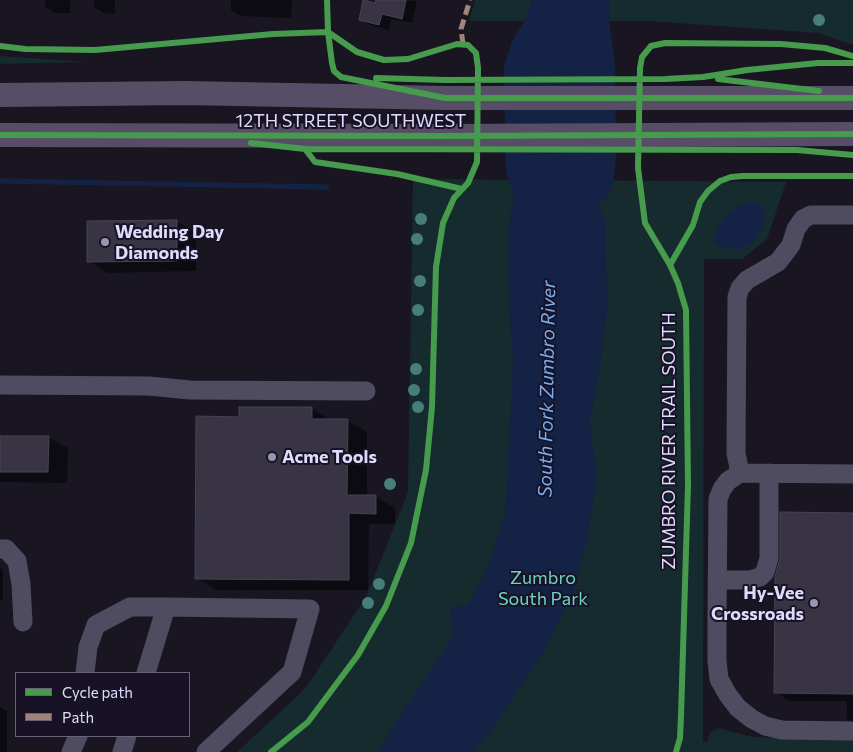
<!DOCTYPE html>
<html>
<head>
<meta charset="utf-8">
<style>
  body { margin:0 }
  #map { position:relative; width:853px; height:752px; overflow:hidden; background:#191622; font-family:Commissioner,sans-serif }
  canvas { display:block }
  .legend { position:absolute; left:15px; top:672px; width:175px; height:65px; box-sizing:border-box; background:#171226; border:1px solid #68627b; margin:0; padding:6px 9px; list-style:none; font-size:15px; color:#e1dbfb }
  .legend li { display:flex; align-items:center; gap:10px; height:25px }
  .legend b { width:25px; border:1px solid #68627b }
</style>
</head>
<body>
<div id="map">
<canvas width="853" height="752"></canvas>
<ul class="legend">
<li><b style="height:6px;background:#469c4c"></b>Cycle path</li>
<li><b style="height:6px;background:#a18479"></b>Path</li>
</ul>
</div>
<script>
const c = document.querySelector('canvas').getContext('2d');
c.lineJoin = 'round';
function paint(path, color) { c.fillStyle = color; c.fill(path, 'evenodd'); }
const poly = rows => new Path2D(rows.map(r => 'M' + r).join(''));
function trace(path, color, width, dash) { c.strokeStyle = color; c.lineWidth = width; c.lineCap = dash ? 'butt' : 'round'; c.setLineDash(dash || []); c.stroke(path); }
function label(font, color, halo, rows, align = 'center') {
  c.font = font + ' Commissioner,sans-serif'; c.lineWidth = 4; c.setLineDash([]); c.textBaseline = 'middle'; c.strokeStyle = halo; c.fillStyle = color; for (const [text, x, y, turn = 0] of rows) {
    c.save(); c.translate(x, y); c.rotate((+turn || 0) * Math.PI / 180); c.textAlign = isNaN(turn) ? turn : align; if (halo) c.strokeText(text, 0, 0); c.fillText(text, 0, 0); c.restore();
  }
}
paint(poly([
  [475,0,853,0,853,45,818,33,649,21,469,21],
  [0,56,85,62,0,64],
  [413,179,786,182,767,239,742,259,704,259,703,742,707,742,710,733,718,728,753,737,853,740,853,752,237,752,305,689,366,597,408,492]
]), '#162b2d');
paint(poly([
  [531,0,609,0,610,28,615,62,616,160,612,187,604,201,598,203,606,222,607,311,600,369,590,421,597,479,587,539,574,589,545,649,498,722,474,752,379,752,390,730,447,647,453,630,450,608,468,604,488,568,505,512,513,363,509,306,508,231,514,193,506,172,504,67,512,41,527,17],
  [748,202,756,202,762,206,765,212,764,225,759,235,752,244,739,249,727,248,719,245,715,241,715,235,718,226,726,214,737,207]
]), '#142345');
paint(poly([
  [45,0,70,0,70,13,55,13,45,7],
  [94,0,115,0,115,14,104,13,94,7],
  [231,0,292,0,291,18,241,16,231,10],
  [377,0,417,1,412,23,391,19,389,30,370,25,360,20,376,4],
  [176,221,196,232,196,271,108,273,89,261],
  [312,409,332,420,347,420,367,432,367,497,376,497,395,508,395,524,369,524,368,590,216,590,197,578,241,418],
  [0,437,48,437,68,448,67,483,0,482],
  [853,514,853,722,847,719,847,701,790,701,776,693],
  [0,568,3,570,3,600,0,600],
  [0,707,7,711,7,752,0,752]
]), '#0007');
trace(poly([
  [0,181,327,187]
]), '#142345', 5);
const building = poly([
  [363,0,375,3,376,0,406,0,402,19,382,14,379,25,359,20,363,0],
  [177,220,177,261,87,262,87,221,177,220],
  [239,407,312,407,312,419,348,419,347,495,376,495,376,514,349,513,349,580,195,579,196,416,239,417,239,407],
  [0,436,49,436,48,472,0,472,0,436],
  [780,512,853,513,853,694,774,693,775,577,780,558,780,512]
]);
paint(building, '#393443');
trace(building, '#474354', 1);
trace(poly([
  [0,385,149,386,190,390,366,391],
  [740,473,736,453,737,297,740,288,747,280,778,262,791,245,796,229,803,219,811,215,853,215],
  [853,474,740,473,728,481,722,489,718,499,717,616,717,661,719,679,728,695,738,708,752,719,765,726,782,730,853,731],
  [0,549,6,549,17,561,21,584,23,622],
  [717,580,750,580,760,577,765,572,769,558,769,473],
  [166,607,310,609,292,672,206,752],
  [85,673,88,647,96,625,130,607,166,607,146,673],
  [71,752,78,736],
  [122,752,127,736]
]), '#4f4c61', 19);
trace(poly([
  [0,95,186,93,445,98,853,98],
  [0,135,445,136,853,134]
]), '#584d66', 24);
trace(poly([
  [463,44,461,29,470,0]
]), '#a18479', 5, [10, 5]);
trace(poly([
  [327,0,328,32,332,63,334,71,341,77,445,98,853,98],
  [0,46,25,49,95,50,273,34,328,32,357,52,384,60,408,59,457,44,468,45,476,53,478,68,477,162,468,183,454,198,443,223,436,267,432,407,426,470,411,543,386,606,358,655,308,722,271,752],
  [376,78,445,80,665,79,703,77,747,70,818,63,853,63],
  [718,79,819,91],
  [0,135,445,136,853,134],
  [251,143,305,149,797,150,853,155],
  [305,149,315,162,397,174,462,189],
  [670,265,693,225,700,202,708,191,720,181,731,177,743,176,853,176],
  [676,752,680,738,681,716,688,485,686,310,678,283,670,265,645,223,638,168,640,68,642,57,651,46,665,43,781,44,825,48,853,56]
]), '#469c4c', 6);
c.fillStyle = '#477e7a';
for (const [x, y] of [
  [819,20],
  [421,219],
  [417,239],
  [420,281],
  [418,310],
  [416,369],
  [414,390],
  [418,407],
  [390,484],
  [379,584],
  [368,603]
]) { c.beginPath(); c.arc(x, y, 6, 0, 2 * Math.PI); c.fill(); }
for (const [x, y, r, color] of [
  [105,242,5,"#9b96af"],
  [272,457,5,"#9b96af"],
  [814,603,5,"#9b96af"]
]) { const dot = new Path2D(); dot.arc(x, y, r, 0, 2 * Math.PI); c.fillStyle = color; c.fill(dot); trace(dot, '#171226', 2); }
label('18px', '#e1dbfb', '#171226', [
  ["12TH STREET SOUTHWEST",351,121],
  ["ZUMBRO RIVER TRAIL SOUTH",669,441,-90]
]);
label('bold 18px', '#e1dbfb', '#171226', [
  ["Wedding Day",115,232],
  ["Diamonds",115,253],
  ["Acme Tools",282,457],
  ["Hy-Vee",804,593,"right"],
  ["Crossroads",804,614,"right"]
], 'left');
label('18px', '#6dd4c2', '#171226', [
  ["Zumbro",543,578],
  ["South Park",543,599]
]);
label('italic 19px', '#74aef0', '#171226', [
  ["South Fork Zumbro River",547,389,-89]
]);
</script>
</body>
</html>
